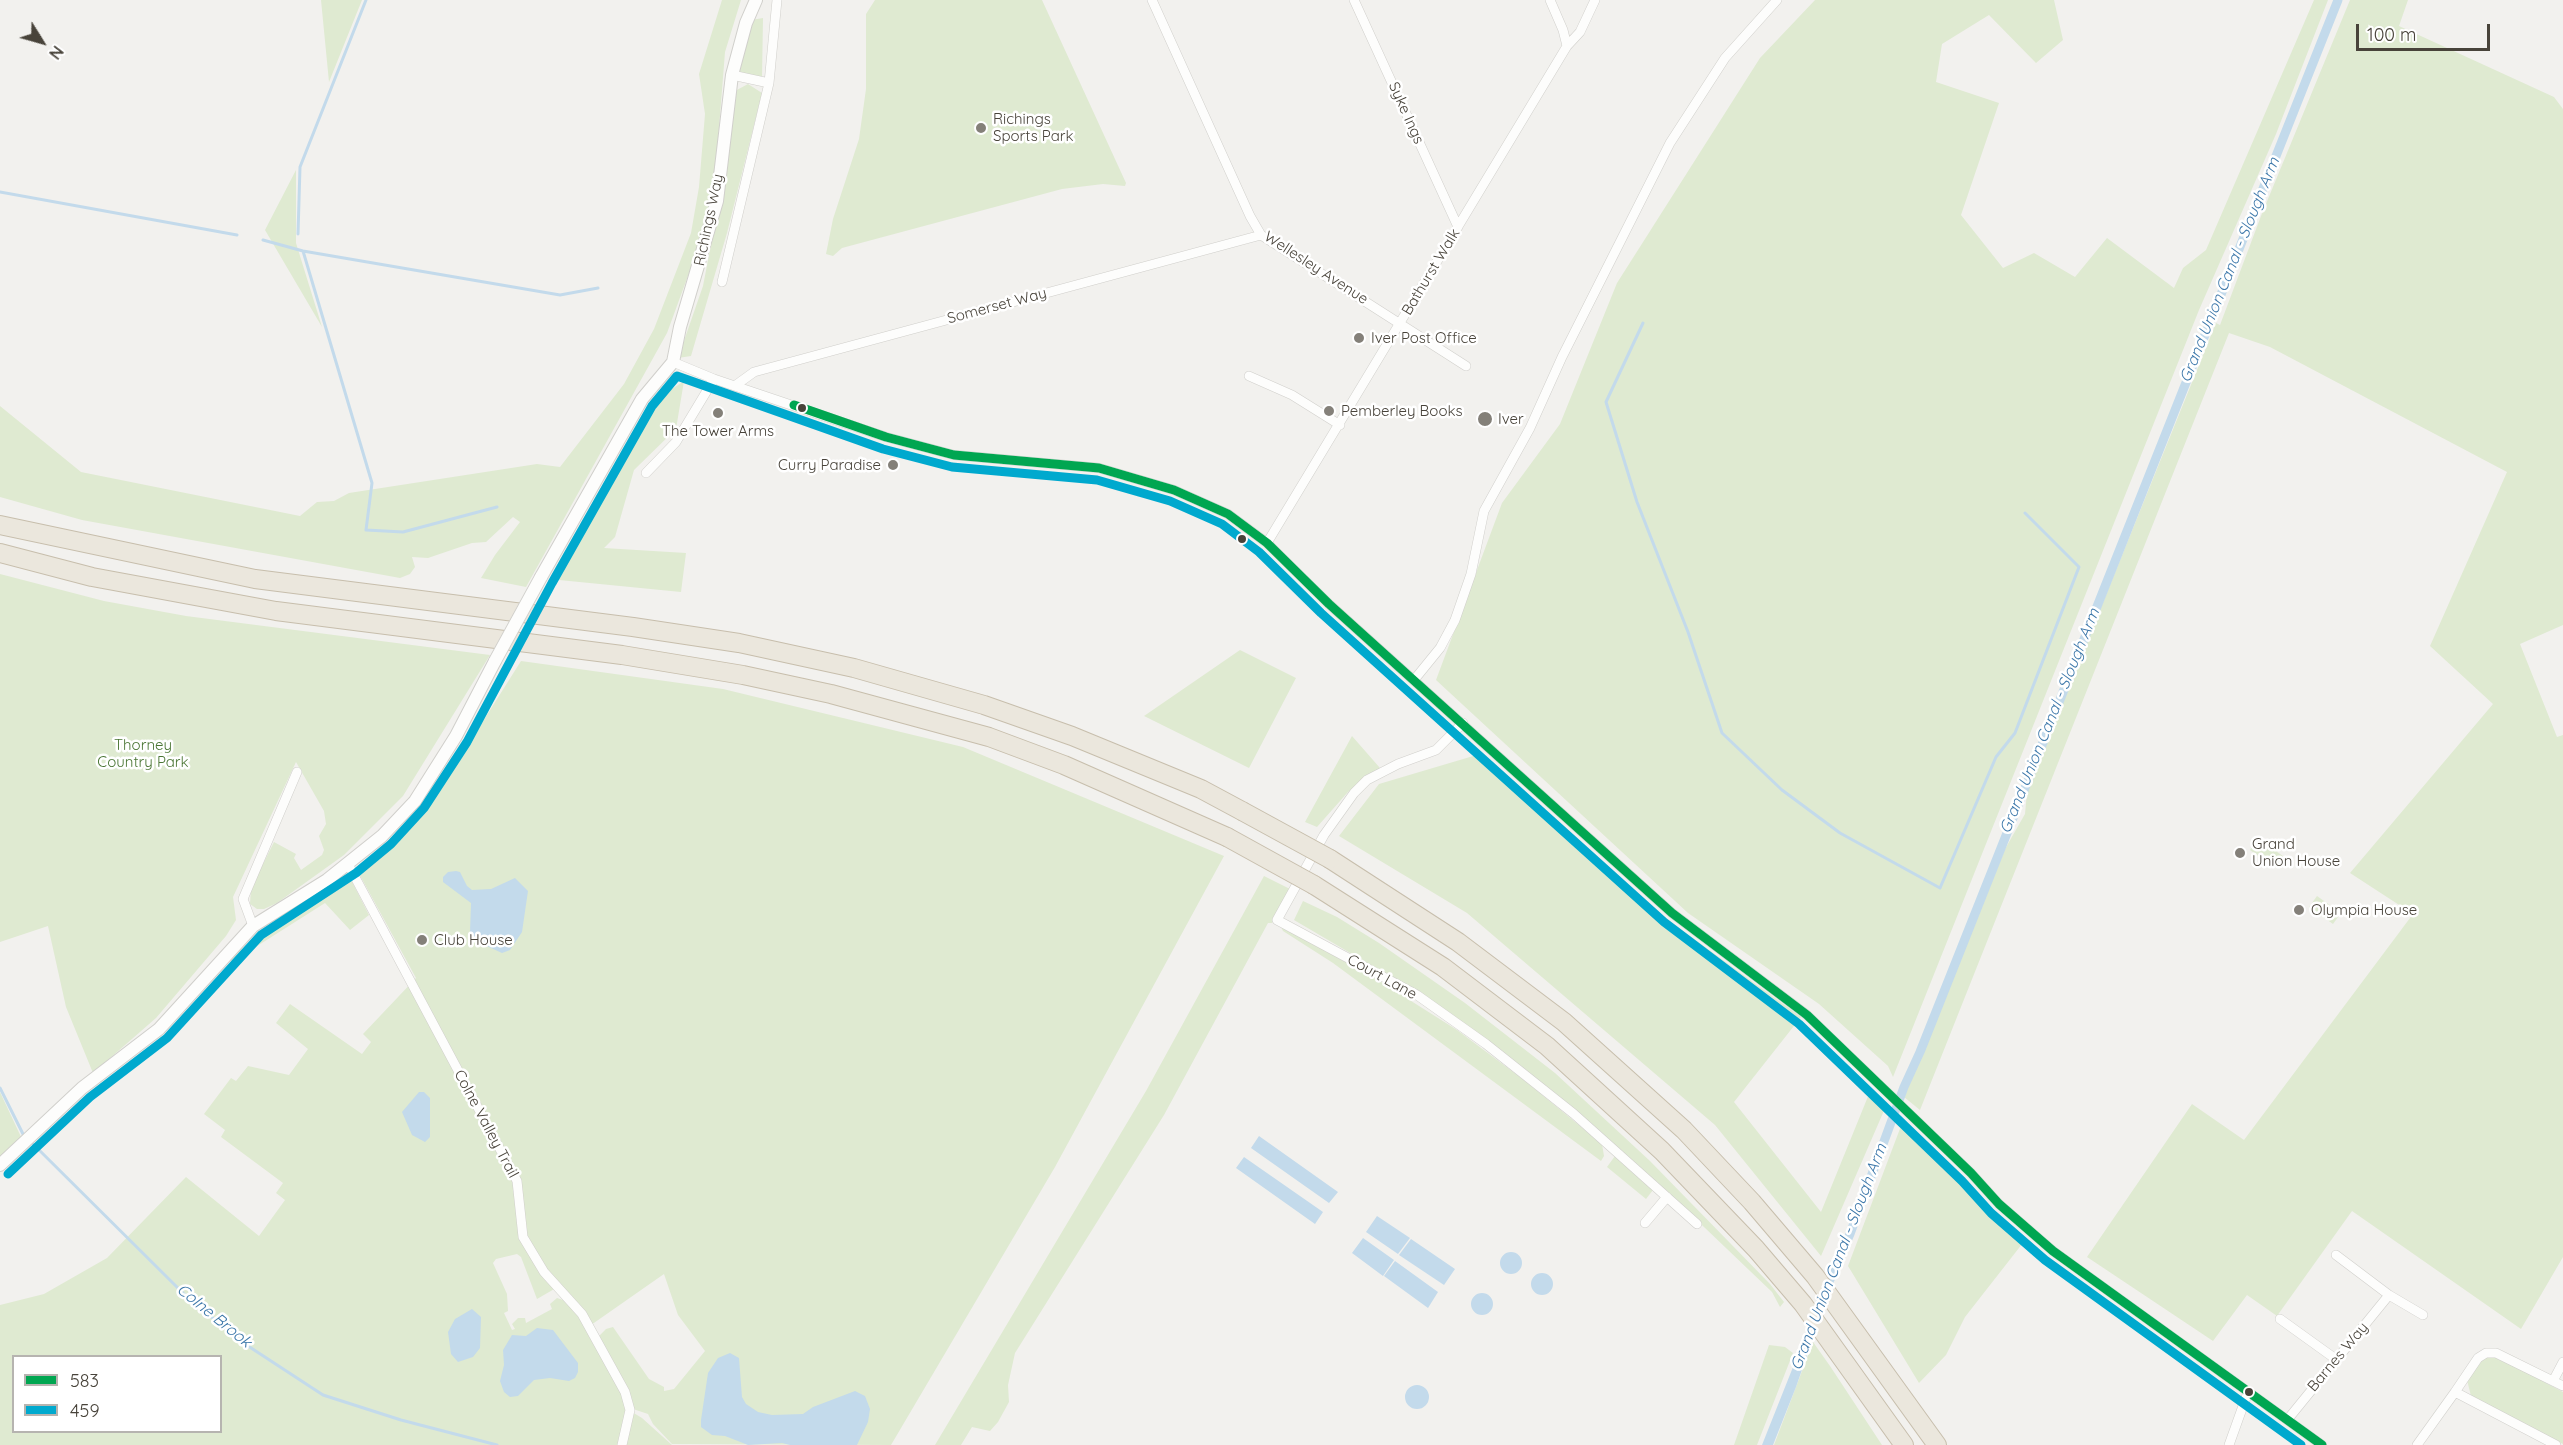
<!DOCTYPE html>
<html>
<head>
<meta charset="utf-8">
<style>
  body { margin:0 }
  #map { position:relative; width:2563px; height:1445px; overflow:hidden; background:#f2f1ee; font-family:Quicksand,sans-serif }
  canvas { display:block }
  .legend { position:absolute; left:12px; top:1355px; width:210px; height:78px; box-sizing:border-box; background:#fff; border:2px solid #b6b4b0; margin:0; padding:8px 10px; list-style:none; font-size:18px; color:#48433a }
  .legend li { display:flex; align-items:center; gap:12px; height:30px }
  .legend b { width:30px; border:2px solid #b6b4b0 }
  .north { position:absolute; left:12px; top:12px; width:60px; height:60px; -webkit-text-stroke:4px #fff; paint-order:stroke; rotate:127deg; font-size:16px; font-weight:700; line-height:24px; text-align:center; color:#48433a }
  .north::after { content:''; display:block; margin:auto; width:21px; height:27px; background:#48433a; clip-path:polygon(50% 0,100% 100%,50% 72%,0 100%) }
  .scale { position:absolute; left:2356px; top:24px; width:134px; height:27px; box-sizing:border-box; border:3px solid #48433a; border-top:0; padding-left:8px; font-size:18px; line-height:21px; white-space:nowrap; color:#48433a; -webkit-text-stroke:4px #fff; paint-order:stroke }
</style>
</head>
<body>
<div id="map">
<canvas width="2563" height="1445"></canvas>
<ul class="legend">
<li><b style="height:8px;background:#00a651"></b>583</li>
<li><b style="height:8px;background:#00a9ce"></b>459</li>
</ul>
<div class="north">N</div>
<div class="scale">100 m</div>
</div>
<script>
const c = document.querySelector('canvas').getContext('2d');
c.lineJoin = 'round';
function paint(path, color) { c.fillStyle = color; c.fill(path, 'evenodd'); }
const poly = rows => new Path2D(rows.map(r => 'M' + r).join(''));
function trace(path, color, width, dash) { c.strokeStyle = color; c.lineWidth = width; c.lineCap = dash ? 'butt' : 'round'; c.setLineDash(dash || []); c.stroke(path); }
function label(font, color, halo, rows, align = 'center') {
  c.font = font + ' Quicksand,sans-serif'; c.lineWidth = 5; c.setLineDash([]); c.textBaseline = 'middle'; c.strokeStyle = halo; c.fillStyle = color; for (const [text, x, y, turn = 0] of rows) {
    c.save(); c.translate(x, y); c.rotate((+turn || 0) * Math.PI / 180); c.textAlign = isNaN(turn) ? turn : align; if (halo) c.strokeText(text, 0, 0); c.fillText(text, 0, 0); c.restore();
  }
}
paint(poly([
  [321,0,362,0,329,82],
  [722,0,741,0,725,52,718,141,711,203,703,235,667,333,526,587,481,578,495,555,520,522,513,517,486,542,472,543,428,558,412,557,415,567,410,574,400,578,82,520,0,497,0,406,81,472,300,516,317,502,334,501,349,493,537,464,560,467,624,384,654,329,691,233,699,187,705,114,699,74],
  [875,0,1042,0,1126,183,1125,186,1103,184,1062,189,842,248,833,256,826,254,833,219,859,139,866,89,866,14],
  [1815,0,2054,0,2063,40,2036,63,1989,15,1942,44,1936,82,1999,103,1961,215,2003,268,2034,253,2075,277,2107,238,2174,288,2183,268,2206,250,2314,0,2328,0,2276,134,2199,310,1893,1077,1888,1066,1819,1004,1688,913,1436,680,1502,503,1560,424,1617,283,1760,58],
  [2350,0,2408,0,2399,26,2554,97,2563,109,2563,625,2520,644,2557,737,2563,735,2563,1257,2521,1329,2352,1211,2277,1316,2247,1295,2213,1341,2087,1257,2192,1104,2244,1140,2413,914,2350,873,2493,704,2430,646,2507,472,2270,347,2229,333,1920,1110,1904,1097,2005,849,2025,814,2027,792,2053,726,2216,323,2220,325,2261,216],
  [763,18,762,78,738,74,751,20],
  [748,84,762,93,727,233,691,356,678,358,703,286,719,203,735,91],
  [296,170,296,243,322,327,265,230],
  [684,381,676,429,634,470,615,537,604,548,686,553,681,592,559,580,558,563,654,401],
  [0,574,104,601,186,616,490,655,403,796,344,855,277,903,264,909,257,909,250,904,251,888,274,842,296,854,294,858,301,870,322,855,324,850,319,836,326,824,324,811,296,762,233,897,236,920,226,936,156,1018,93,1073,66,1007,48,926,0,942],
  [1240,650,1296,678,1249,768,1144,716],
  [521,661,723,689,963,747,1224,856,1055,1167,891,1445,672,1444,653,1424,648,1414,633,1409,599,1336,606,1329,613,1327,649,1379,664,1387,664,1391,674,1389,705,1351,678,1315,664,1274,591,1325,556,1288,537,1299,521,1257,517,1254,496,1259,493,1263,507,1294,508,1311,504,1313,512,1330,515,1329,512,1324,518,1318,525,1318,526,1323,552,1309,550,1304,557,1298,566,1301,580,1316,620,1388,628,1410,618,1445,0,1445,0,1305,44,1294,107,1258,186,1177,259,1236,285,1200,276,1193,283,1183,221,1137,225,1130,204,1114,231,1078,236,1081,248,1066,289,1075,308,1049,276,1023,290,1004,362,1054,371,1042,363,1034,416,978,357,870,415,820,468,745],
  [14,1356,220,1356,220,1432,14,1432],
  [1352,736,1380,768,1348,792,1317,827,1305,822],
  [1480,754,1649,906,1801,1017,1734,1102,1821,1212,1869,1094,1886,1106,1821,1256,1715,1125,1467,913,1339,836,1379,784],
  [2258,839,2283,856,2275,868,2250,850],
  [348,874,369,915,350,930,325,903,232,962,230,959,274,922],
  [1264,876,1290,889,1272,923,1268,923,1164,1115,1015,1353,1008,1385,1009,1402,998,1422,990,1431,972,1427,961,1445,935,1445,1146,1091],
  [2317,896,2341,913,2333,924,2309,907],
  [1303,901,1337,917,1379,943,1465,1003,1555,1073,1650,1161,1770,1284,1784,1302,1780,1307,1772,1292,1659,1184,1608,1142,1449,1016,1357,957,1294,920],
  [1281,927,1370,975,1457,1030,1524,1080,1602,1144,1604,1156,1601,1161,1333,963,1283,931],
  [0,1092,22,1139,0,1160],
  [1901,1126,2026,1239,1965,1317,1946,1355,1919,1383,1848,1266],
  [1615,1156,1653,1190,1646,1199,1607,1167],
  [1813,1342,1830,1366,1882,1445,1774,1445],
  [1769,1345,1785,1347,1793,1353,1757,1445,1734,1445],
  [2494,1355,2563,1392,2563,1444,2471,1396,2467,1380,2484,1357],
  [632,1412,642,1418,672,1445,625,1445]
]), '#dfead1');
paint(poly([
  [456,871,460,872,467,886,472,890,491,889,515,878,528,891,522,932,510,950,502,953,478,942,470,932,471,903,443,882,443,877,448,872],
  [419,1092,424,1092,430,1098,430,1137,425,1142,412,1135,402,1112],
  [1259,1136,1338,1192,1329,1203,1251,1148],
  [1244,1157,1323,1212,1315,1224,1236,1168],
  [1377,1216,1410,1238,1398,1254,1366,1232],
  [1363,1238,1394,1260,1383,1276,1352,1253],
  [1411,1239,1455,1269,1444,1285,1399,1255],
  '1500 1263a11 11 0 1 1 22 0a11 11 0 1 1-22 0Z',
  [1395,1261,1438,1292,1428,1308,1384,1276],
  '1531 1284a11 11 0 1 1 22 0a11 11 0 1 1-22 0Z',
  [1821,1286,1828,1295,1796,1387,1773,1445,1762,1445,1797,1357],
  '1471 1304a11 11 0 1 1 22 0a11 11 0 1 1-22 0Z',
  [472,1309,481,1317,480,1348,473,1357,458,1362,451,1354,448,1332,455,1319],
  [537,1328,553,1330,578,1363,578,1372,575,1378,569,1381,550,1378,534,1380,518,1396,510,1397,504,1392,500,1381,504,1365,503,1350,512,1335,526,1336],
  [730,1353,739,1358,742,1397,746,1404,758,1412,772,1415,803,1414,813,1407,855,1391,865,1396,870,1409,868,1422,857,1445,790,1445,782,1443,748,1445,725,1436,712,1435,701,1427,701,1420,708,1373,718,1358],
  '1405 1397a12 12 0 1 1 24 0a12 12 0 1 1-24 0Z'
]), '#c3daeb');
trace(poly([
  [0,192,237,235],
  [298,234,300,167,366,0],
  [263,240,303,251,560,295,598,288],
  [303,251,372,483,366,530,403,532,497,507],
  [1643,323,1606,402,1637,502,1688,632,1722,733,1782,790,1840,833,1940,888,1996,757,2015,733,2079,567,2025,513],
  [0,1088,24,1136],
  [29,1140,189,1299,245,1344,323,1395,401,1420,497,1445]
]), '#c3daeb', 3);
trace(poly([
  [1825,1291,1850,1234,1904,1087,1920,1052,2338,0]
]), '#c3daeb', 9);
const minor = poly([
  [1152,0,1250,216,1261,235,1466,366],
  [1354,0,1458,227],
  [1550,0,1563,30,1567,46],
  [732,75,769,83],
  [722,282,769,83,777,0],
  [673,362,714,379,886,437,954,455,1099,468,1174,490,1228,514,1267,543,1329,604,1672,913,1807,1015,1971,1173,1999,1204,2053,1251,2322,1445],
  [1249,376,1292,395,1340,425],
  [736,385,754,372,1261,235],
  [646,473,676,442,714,379],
  [1267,543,1567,46,1580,32,1595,0],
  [1414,680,1440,648,1455,620,1471,574,1484,511,1530,428,1562,357,1670,143,1725,58,1777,0],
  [1463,723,1436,750,1398,764,1367,780,1354,793,1324,835,1277,920,1417,995,1486,1044,1574,1114,1697,1224],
  [348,864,517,1181,523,1237,544,1272,582,1314,625,1392,630,1410,622,1445],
  [253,926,243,899,297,772],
  [1645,1223,1667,1197],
  [2336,1255,2389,1295,2423,1315],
  [2280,1319,2337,1360],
  [2553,1381,2563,1362],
  [2288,1419,2389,1295],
  [2229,1445,2248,1392],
  [2417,1445,2455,1392],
  [2556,1445,2455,1392,2478,1358,2486,1353,2496,1353,2563,1386]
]);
const tertiary = poly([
  [541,577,642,399,673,362,680,327,717,201,732,75,746,23,756,0],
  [0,1165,82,1088,159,1029,253,926,327,880,382,836,415,801,456,736,495,661]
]);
const motorway = poly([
  [0,525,255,579,633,627,739,643,854,668,984,705,1072,736,1201,789,1242,811],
  [0,553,92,577,276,611,622,655,743,675,831,694,989,737,1064,765,1227,837],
  [1330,859,1458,942,1564,1022,1684,1130,1752,1202,1815,1276,1937,1445],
  [1314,885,1443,967,1547,1046,1662,1151,1756,1249,1803,1304,1904,1445]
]);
trace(minor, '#d0cfcb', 10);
trace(tertiary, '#d0cfcb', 14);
trace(motorway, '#c7beac', 20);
trace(minor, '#fdfdfc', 9);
trace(tertiary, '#fdfdfc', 12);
trace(motorway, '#ebe7dd', 18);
const tertiaryBridge = poly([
  [495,661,541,577]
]);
const motorwayBridge = poly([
  [1242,811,1330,859],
  [1227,837,1314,885]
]);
trace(tertiaryBridge, '#d0cfcb', 14, []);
trace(motorwayBridge, '#c7beac', 20, []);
trace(tertiaryBridge, '#fdfdfc', 12);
trace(motorwayBridge, '#ebe7dd', 18);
trace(poly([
  [794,405,886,437,954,455,1099,468,1174,490,1228,514,1267,543,1329,604,1672,913,1807,1015,1971,1173,1999,1204,2053,1251,2322,1445]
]), '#00a651', 9);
trace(poly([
  [8,1174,90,1097,167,1038,261,935,356,873,391,844,424,808,467,742,552,583,652,406,677,376,883,449,952,467,1097,480,1170,501,1222,524,1259,552,1321,613,1664,922,1799,1024,1962,1181,1991,1213,2045,1260,2301,1445]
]), '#00a9ce', 9);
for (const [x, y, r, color] of [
  [981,128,6,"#848079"],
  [1359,338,6,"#848079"],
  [802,408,5,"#48433a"],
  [1329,411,6,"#848079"],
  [718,413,6,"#848079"],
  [1485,419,8,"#848079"],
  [893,465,6,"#848079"],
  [1242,539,5,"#48433a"],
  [2240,853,6,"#848079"],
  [2299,910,6,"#848079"],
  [422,940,6,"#848079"],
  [2249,1392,5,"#48433a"]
]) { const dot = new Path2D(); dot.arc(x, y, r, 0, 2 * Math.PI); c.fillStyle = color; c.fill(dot); trace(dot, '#fff', 2); }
label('15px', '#48433a', '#fff', [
  ["Syke Ings",1406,113,66],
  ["Richings Way",709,220,-78],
  ["Wellesley Avenue",1316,268,33],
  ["Bathurst Walk",1431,272,-59],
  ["Somerset Way",997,306,-15],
  ["Court Lane",1382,977,29],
  ["Colne Valley Trail",486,1124,62],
  ["Barnes Way",2338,1357,-50]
]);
label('15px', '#48433a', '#fff', [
  ["Richings",993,119],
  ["Sports Park",993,136],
  ["Iver Post Office",1371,338],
  ["Pemberley Books",1341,411],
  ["Iver",1498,419],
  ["The Tower Arms",718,431,"center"],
  ["Curry Paradise",881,465,"right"],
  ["Grand",2252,844],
  ["Union House",2252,861],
  ["Olympia House",2311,910],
  ["Club House",434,940]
], 'left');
label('15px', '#497533', '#fff', [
  ["Thorney",143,745],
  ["Country Park",143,762]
]);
label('italic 16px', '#3d78aa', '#fff', [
  ["Grand Union Canal - Slough Arm",2230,270,-68],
  ["Grand Union Canal - Slough Arm",2050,721,-68],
  ["Grand Union Canal - Slough Arm",1839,1257,-69],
  ["Colne Brook",214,1316,39]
]);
</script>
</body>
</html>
